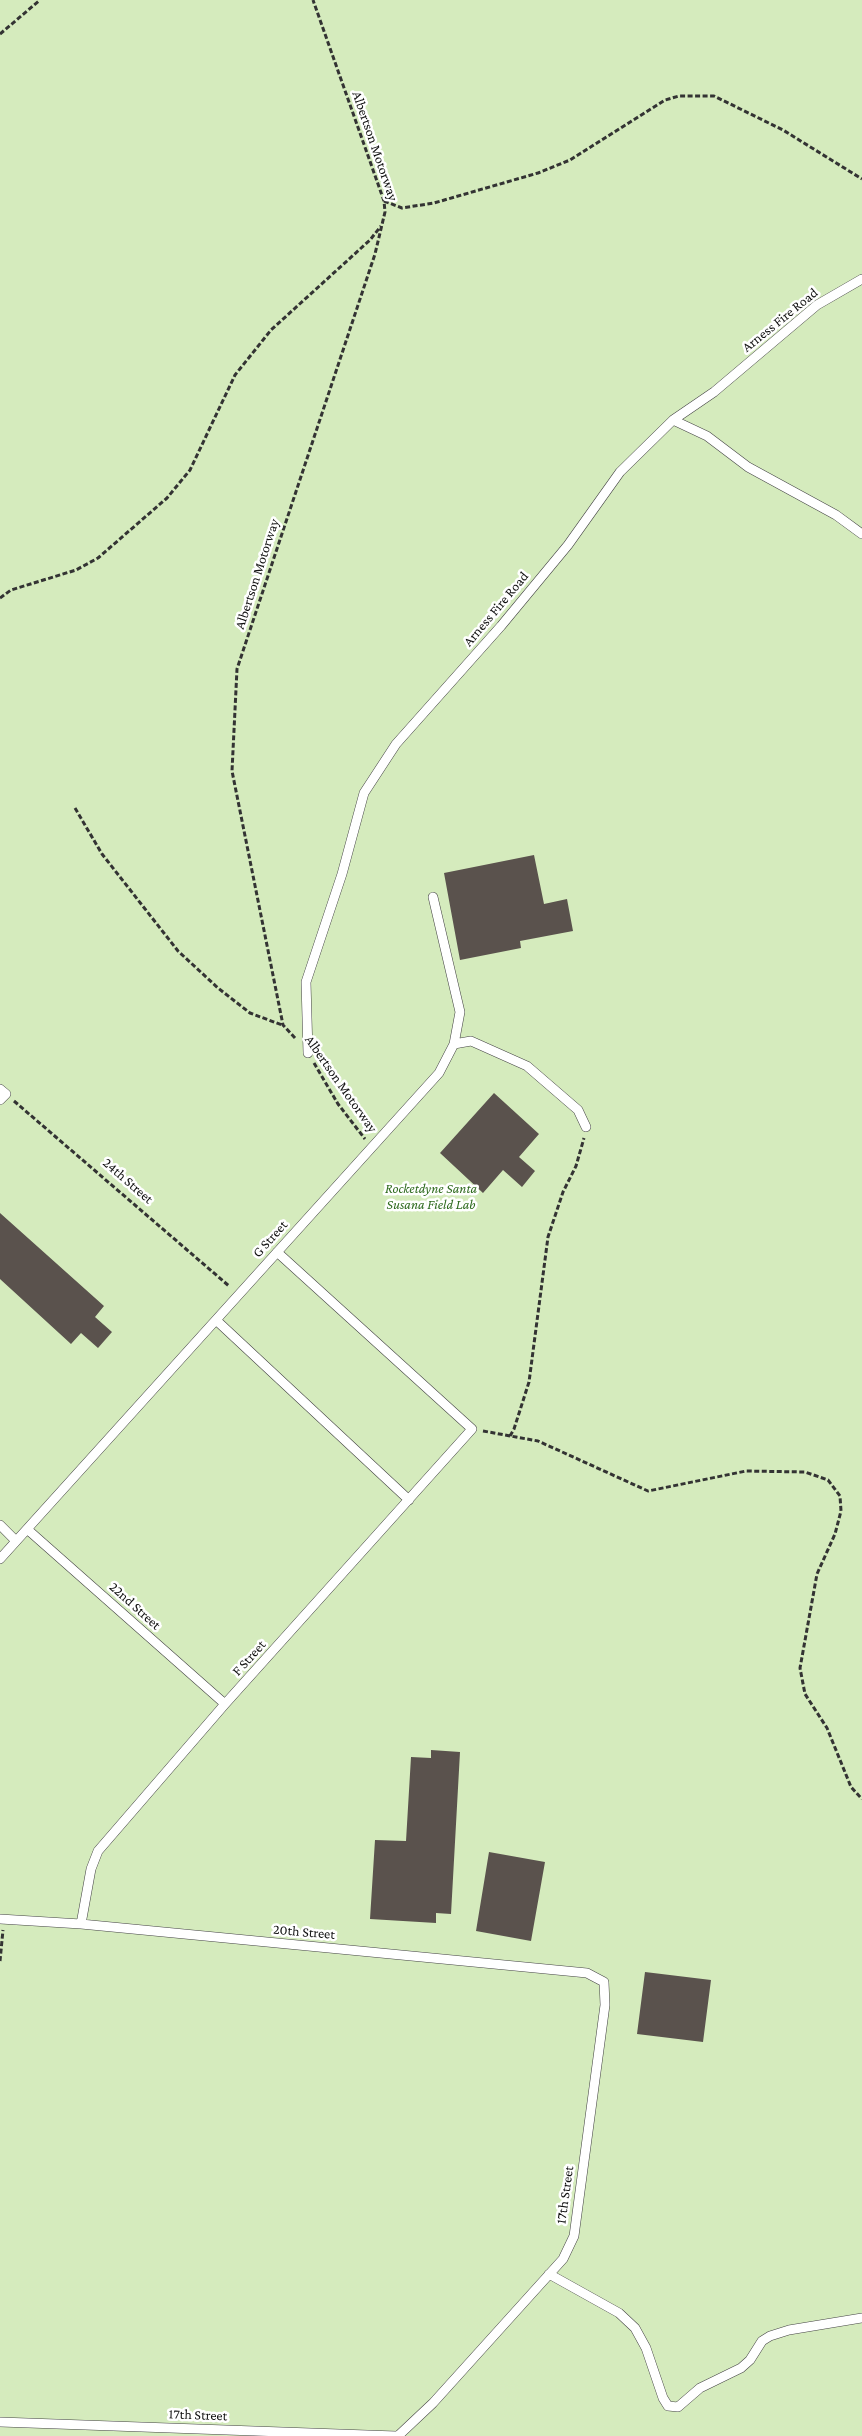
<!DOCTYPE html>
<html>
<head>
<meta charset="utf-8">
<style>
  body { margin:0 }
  canvas { display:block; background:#fffdf5 }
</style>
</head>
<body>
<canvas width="862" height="2436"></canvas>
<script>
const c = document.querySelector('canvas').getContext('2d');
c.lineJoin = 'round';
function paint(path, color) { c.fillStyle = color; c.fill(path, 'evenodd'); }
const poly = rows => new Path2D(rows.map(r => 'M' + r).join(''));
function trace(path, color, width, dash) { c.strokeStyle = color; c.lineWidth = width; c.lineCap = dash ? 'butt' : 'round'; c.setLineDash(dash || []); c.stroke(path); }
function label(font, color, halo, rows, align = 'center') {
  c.font = font + ' "Crimson Pro",serif'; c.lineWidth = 5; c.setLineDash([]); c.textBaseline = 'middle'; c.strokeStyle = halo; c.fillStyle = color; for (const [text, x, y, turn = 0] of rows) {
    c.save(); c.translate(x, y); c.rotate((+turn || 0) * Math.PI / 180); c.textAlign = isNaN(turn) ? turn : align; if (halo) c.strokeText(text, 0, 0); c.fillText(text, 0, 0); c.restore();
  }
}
paint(poly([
  [0,0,862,0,862,2436,0,2436]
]), '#d5ebbd');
paint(poly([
  [534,855,544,904,567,899,573,931,520,941,521,948,460,960,444,873],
  [494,1093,539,1134,519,1157,535,1171,522,1187,503,1170,483,1193,440,1153],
  [0,1213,104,1306,95,1317,112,1332,98,1348,81,1333,71,1344,0,1279],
  [431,1750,460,1752,451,1914,436,1913,436,1923,370,1919,375,1840,406,1841,411,1757,431,1758],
  [489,1852,545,1862,531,1941,476,1931],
  [645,1972,711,1980,703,2042,637,2034]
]), '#5a524d');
const lane = poly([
  [673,420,707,436,748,467,836,515,862,534],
  [454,1044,471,1041,527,1066,578,1110,586,1127],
  [308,1053,306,982,342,874,364,793,396,744,501,626,568,545,620,472,673,420,714,392,817,305,862,279],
  [0,1089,6,1094,0,1100],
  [216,1320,409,1500],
  [0,1525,16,1541],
  [27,1529,225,1704],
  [0,1559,439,1073,454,1044,460,1012,433,897],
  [0,1919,81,1924,587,1973,604,1982,605,2005,574,2236,563,2259,433,2403,398,2436],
  [81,1924,91,1869,98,1851,225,1704,472,1429,277,1252],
  [549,2274,619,2313,635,2328,646,2348,663,2398,668,2406,678,2407,700,2388,741,2368,750,2360,762,2341,770,2336,789,2330,862,2318],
  [0,2422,396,2436]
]);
trace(lane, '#444', 10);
trace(poly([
  [0,34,40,0],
  [384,201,402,208,434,203,538,173,570,160,665,100,679,96,714,96,783,130,862,179],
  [0,598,11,590,76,570,98,558,167,498,190,470,235,375,271,330,370,240,381,226],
  [75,808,102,854,178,951,218,988,250,1013,282,1025],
  [295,1038,283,1025,232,771,237,669,375,254,385,212,384,201,313,0],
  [314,1063,338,1104,365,1139],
  [14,1101,229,1286],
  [483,1431,538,1441,648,1491,746,1471,805,1472,828,1480,840,1496,841,1511,835,1534,817,1574,800,1668,805,1694,827,1728,851,1787,862,1799],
  [510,1436,514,1429,529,1382,548,1237,563,1192,576,1166,584,1138],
  [0,1961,3,1930]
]), '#333', 3, [5, 2.5]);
trace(lane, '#fff', 9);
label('14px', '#111', '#fff', [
  ["Albertson Motorway",375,146,71],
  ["Arness Fire Road",780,320,-39],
  ["Albertson Motorway",257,574,-72],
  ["Arness Fire Road",496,609,-50],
  ["Albertson Motorway",341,1084,55],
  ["24th Street",128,1181,41],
  ["G Street",270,1239,-48],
  ["22nd Street",135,1606,42],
  ["F Street",249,1658,-48],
  ["20th Street",304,1932,5],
  ["17th Street",565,2195,-82],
  ["17th Street",198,2415,2]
]);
label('italic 14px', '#2f6b1f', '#fff', [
  ["Rocketdyne Santa",431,1189],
  ["Susana Field Lab",431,1205]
]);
</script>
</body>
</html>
